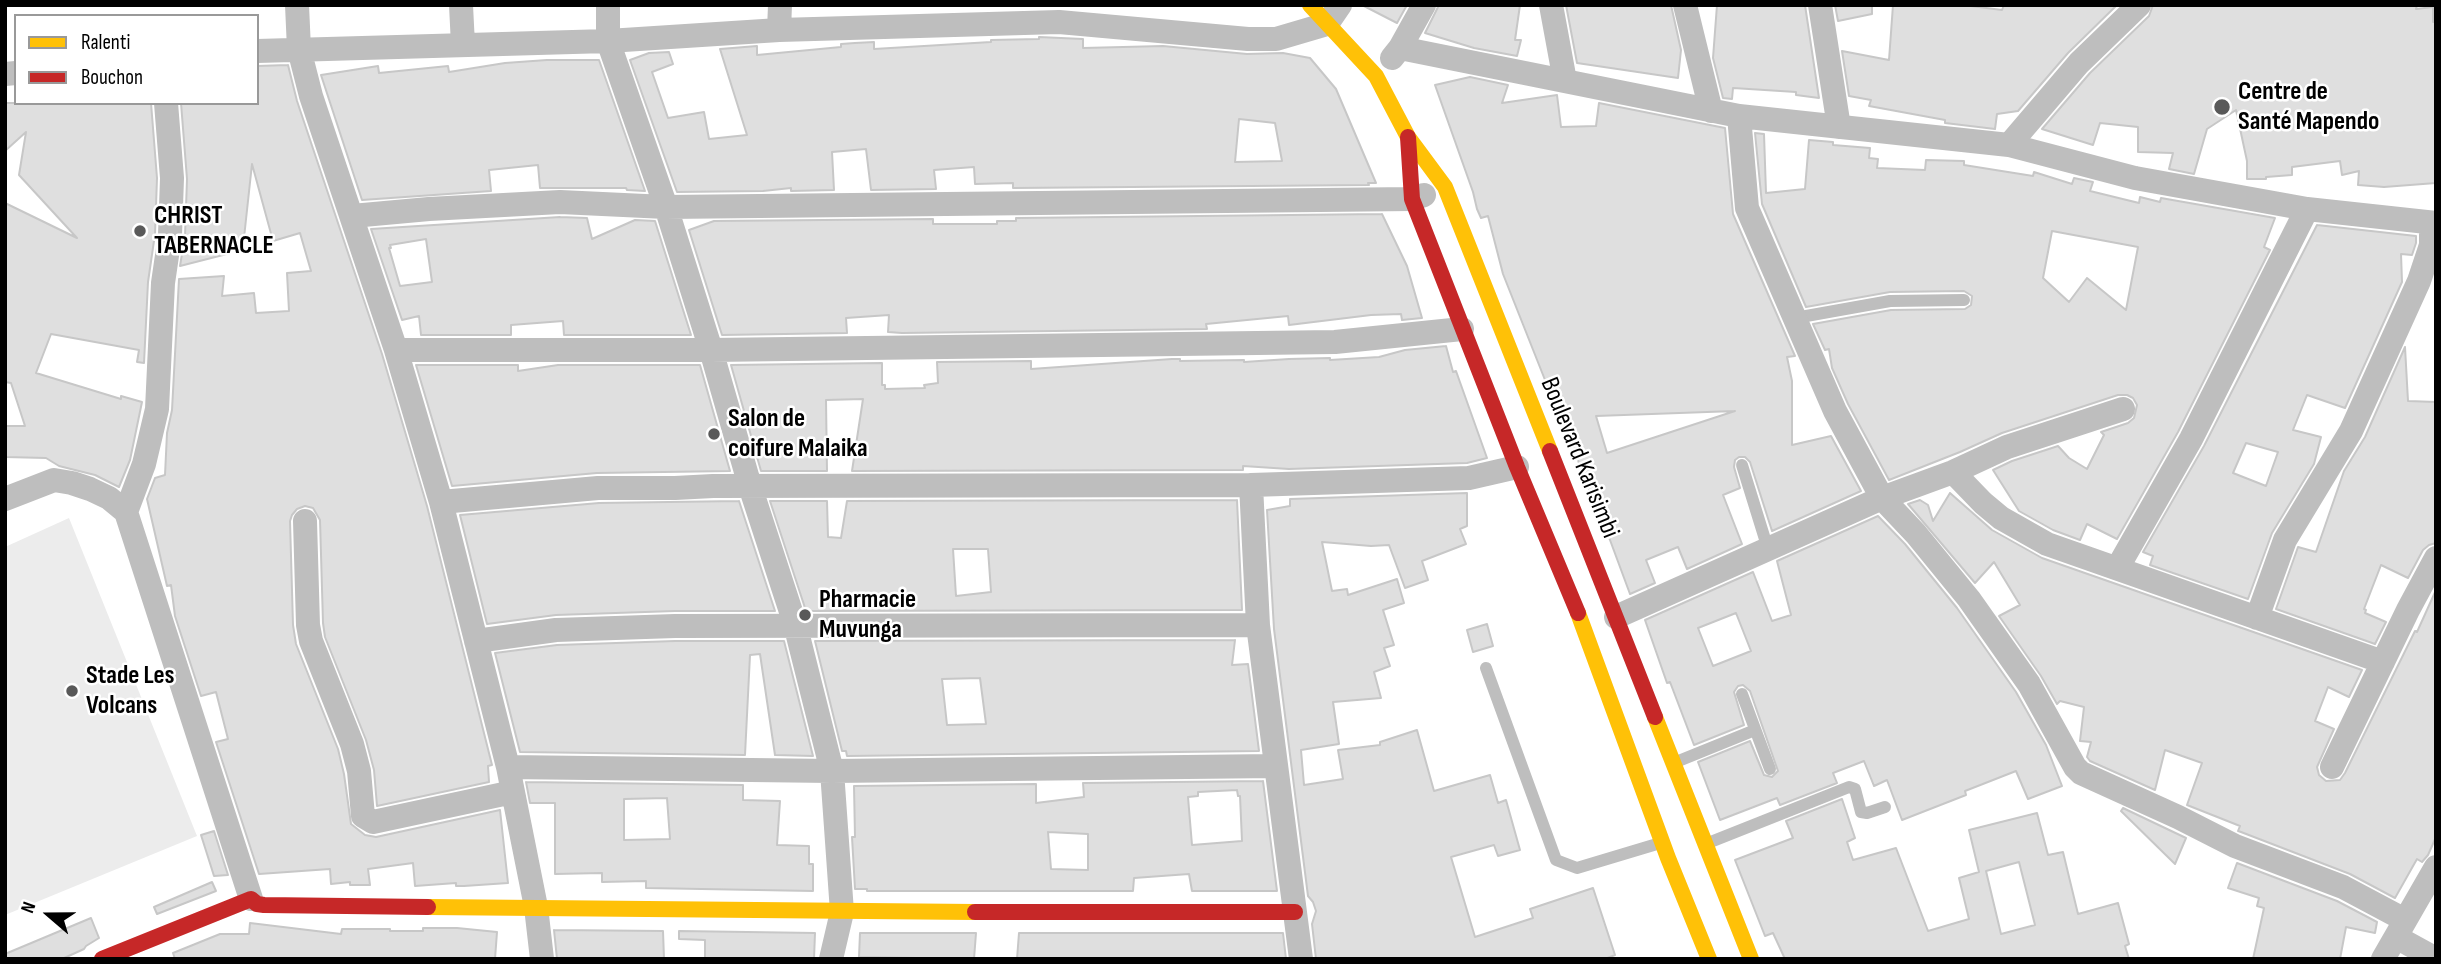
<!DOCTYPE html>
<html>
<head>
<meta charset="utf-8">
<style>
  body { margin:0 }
  #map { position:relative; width:2441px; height:964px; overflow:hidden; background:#fff; font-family:"Sofia Sans Condensed",sans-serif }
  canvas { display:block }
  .frame { position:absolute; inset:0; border:7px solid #000; pointer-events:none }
  .legend { position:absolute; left:14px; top:14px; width:245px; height:91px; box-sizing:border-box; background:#fff; border:2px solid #999; margin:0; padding:9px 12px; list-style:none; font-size:21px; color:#000 }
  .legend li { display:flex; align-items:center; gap:14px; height:35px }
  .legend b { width:35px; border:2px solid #999 }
  .north { position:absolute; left:14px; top:880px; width:70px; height:70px; -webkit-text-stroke:5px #fff; paint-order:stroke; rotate:290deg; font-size:19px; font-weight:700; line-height:28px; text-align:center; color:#000 }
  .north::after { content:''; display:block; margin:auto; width:24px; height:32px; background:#000; clip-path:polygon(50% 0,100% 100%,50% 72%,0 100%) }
</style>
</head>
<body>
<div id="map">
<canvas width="2441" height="964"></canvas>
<div class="frame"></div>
<ul class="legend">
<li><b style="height:9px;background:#ffc107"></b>Ralenti</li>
<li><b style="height:9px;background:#c62828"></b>Bouchon</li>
</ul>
<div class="north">N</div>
</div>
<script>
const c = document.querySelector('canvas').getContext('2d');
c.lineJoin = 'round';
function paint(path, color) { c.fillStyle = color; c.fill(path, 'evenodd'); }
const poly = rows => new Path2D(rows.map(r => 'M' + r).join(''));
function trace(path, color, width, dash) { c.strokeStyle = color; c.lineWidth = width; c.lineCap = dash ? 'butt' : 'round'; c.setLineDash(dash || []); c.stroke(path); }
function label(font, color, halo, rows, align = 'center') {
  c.font = font + ' "Sofia Sans Condensed",sans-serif'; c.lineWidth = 5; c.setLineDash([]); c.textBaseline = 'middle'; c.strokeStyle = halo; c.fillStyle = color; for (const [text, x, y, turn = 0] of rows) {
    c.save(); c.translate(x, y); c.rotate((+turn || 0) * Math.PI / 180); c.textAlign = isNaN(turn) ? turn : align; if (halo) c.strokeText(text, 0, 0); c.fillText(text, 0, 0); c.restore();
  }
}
paint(poly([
  [69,518,197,836,5,915,5,547]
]), '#ececec');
const building = poly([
  [1362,5,1407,5,1397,23,1362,5],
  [1439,5,1520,5,1515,40,1521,40,1517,56,1474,48,1425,33,1439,5],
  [1566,5,1671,5,1681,50,1678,78,1577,63,1566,5],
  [1717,5,1805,5,1819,98,1796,95,1796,92,1733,88,1732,99,1723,98,1713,58,1717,5],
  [1835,5,1872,5,1872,14,1838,21,1835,5],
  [1893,5,1963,5,2002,10,2004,5,2117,5,2068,53,2018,111,1997,114,1995,129,1945,123,1945,120,1869,106,1871,100,1849,96,1842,51,1889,60,1893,5],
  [2153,5,2417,5,2416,9,2433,7,2433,22,2436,22,2436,183,2384,187,2358,185,2359,171,2342,175,2340,161,2292,167,2292,175,2266,177,2266,179,2247,179,2247,161,2236,110,2207,129,2194,174,2169,169,2173,153,2138,152,2138,127,2100,123,2093,145,2042,129,2090,73,2149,16,2153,5],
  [1039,37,1083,39,1083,48,1163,46,1247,54,1283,53,1310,58,1336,89,1376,183,1368,183,1369,185,1013,188,1013,183,975,184,974,167,934,170,936,189,871,190,866,149,832,152,834,190,791,191,791,188,763,191,677,192,630,60,649,53,669,52,673,64,652,72,668,118,704,112,709,139,747,135,720,49,757,46,757,55,841,47,841,44,855,43,874,42,874,49,991,42,991,40,1039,39,1039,37],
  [1239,119,1275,123,1282,161,1235,162,1239,119],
  [547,60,599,60,645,191,627,190,626,188,540,188,538,165,489,170,491,191,362,200,321,75,378,66,379,73,448,66,449,72,505,63,547,60],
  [288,65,297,101,382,354,427,506,492,765,488,766,489,782,377,806,374,770,366,740,325,637,323,623,320,520,313,508,305,506,297,509,292,515,290,521,293,625,296,644,338,749,344,774,351,824,365,835,376,837,500,810,508,883,464,886,456,886,456,883,415,886,413,863,368,869,370,885,350,885,350,882,331,884,330,869,259,874,216,742,228,739,216,692,201,696,175,616,171,585,167,586,147,499,155,478,165,475,167,433,172,410,179,279,224,276,222,296,254,293,256,313,289,311,287,273,311,271,300,233,273,241,252,164,243,247,227,246,227,254,180,266,185,236,187,179,181,103,257,103,257,66,288,65],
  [1470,77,1508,85,1502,103,1557,95,1561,127,1596,126,1599,103,1725,128,1733,214,1795,356,1787,357,1792,381,1792,445,1831,436,1861,491,1772,531,1750,462,1745,457,1739,457,1735,460,1734,467,1740,488,1723,495,1742,544,1687,569,1678,547,1646,560,1655,583,1630,594,1610,540,1581,470,1568,427,1565,429,1550,384,1547,385,1503,274,1488,216,1481,218,1477,209,1473,192,1435,85,1470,77],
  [1735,411,1607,453,1596,416,1735,411],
  [5,103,151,103,157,178,155,234,148,282,144,363,137,362,139,350,51,334,36,373,121,399,121,396,142,402,130,460,119,487,95,475,59,466,46,458,5,457,5,426,25,426,11,383,5,382,5,203,77,238,19,175,26,132,5,151,5,103],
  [1755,133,1764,134,1766,193,1805,189,1809,140,1833,142,1833,145,1870,148,1869,158,1878,159,1877,168,1925,170,1926,160,1964,161,1964,165,2033,176,2034,172,2072,184,2074,178,2093,182,2090,191,2139,203,2140,197,2160,202,2161,198,2275,218,2264,247,2270,250,2178,432,2117,539,2087,524,2080,540,2053,530,2019,511,1993,470,2012,461,2058,446,2069,458,2087,469,2104,435,2101,432,2128,423,2134,418,2137,405,2133,398,2127,395,2118,395,2002,433,1960,452,1889,480,1848,404,1832,368,1829,349,1825,350,1813,324,1891,310,1965,309,1971,305,1972,296,1964,291,1890,292,1806,307,1762,204,1755,133],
  [2052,231,2138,247,2126,310,2087,278,2069,302,2043,278,2052,231],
  [1382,214,1407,266,1422,318,1402,320,1401,314,1371,315,1289,325,1288,316,1206,324,1207,329,902,333,888,332,889,315,846,318,847,333,722,335,689,230,714,221,933,219,933,224,997,224,997,221,1016,221,1016,218,1382,214],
  [560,217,587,218,592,239,635,220,655,221,691,335,564,335,563,321,511,325,511,335,421,335,419,316,402,320,371,229,560,217],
  [426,239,432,282,400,286,389,248,391,248,390,245,426,239],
  [2317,225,2416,236,2416,243,2412,255,2401,254,2402,282,2345,408,2307,395,2293,430,2321,437,2314,464,2272,533,2248,599,2150,565,2153,556,2143,552,2204,446,2317,225],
  [2246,443,2278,452,2266,486,2233,473,2246,443],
  [1446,346,1453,372,1456,371,1487,458,1467,463,1289,469,1243,466,1243,470,852,471,863,399,826,400,827,471,761,471,731,365,882,363,882,385,885,385,885,389,925,388,924,385,938,383,937,362,1031,361,1031,369,1172,359,1180,359,1180,361,1244,360,1244,362,1289,359,1330,358,1330,360,1379,357,1405,350,1446,346],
  [2405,347,2408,401,2436,402,2436,543,2429,545,2423,550,2408,578,2381,565,2364,609,2366,610,2365,613,2386,622,2375,644,2276,609,2298,547,2316,552,2344,471,2365,437,2405,347],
  [416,365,518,365,518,371,558,365,700,365,730,471,597,473,452,486,416,365],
  [1467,493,1467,526,1460,529,1466,544,1422,561,1428,580,1405,588,1389,545,1371,546,1322,542,1332,591,1347,589,1348,595,1397,579,1404,603,1383,610,1394,645,1384,648,1390,666,1374,672,1381,698,1333,702,1339,744,1301,750,1304,785,1343,779,1338,750,1380,745,1380,742,1417,730,1434,791,1490,775,1498,803,1506,800,1520,850,1498,856,1494,845,1451,857,1475,937,1533,918,1530,909,1593,888,1615,955,1605,959,1316,959,1312,924,1316,911,1313,902,1308,896,1274,629,1267,510,1290,506,1290,499,1467,493],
  [1950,493,1992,530,2042,558,2362,670,2349,697,2328,687,2315,721,2334,729,2317,767,2319,775,2326,781,2340,780,2345,773,2415,631,2417,632,2436,590,2436,837,2428,855,2422,862,2417,859,2395,898,2350,874,2241,832,2238,831,2240,826,2187,805,2202,763,2165,750,2155,790,2090,761,2087,757,2091,742,2080,741,2084,707,2060,701,2057,704,2041,676,1999,616,2020,605,1994,562,1975,583,1908,504,1920,500,1928,505,1933,521,1950,493],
  [1237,500,1242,610,806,611,770,501,827,501,828,537,841,538,847,501,1237,500],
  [953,549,988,549,991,592,956,596,953,549],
  [739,501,775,611,675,611,556,615,487,624,460,515,599,503,739,501],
  [1878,516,1905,544,1957,608,2016,692,2046,745,2062,786,2028,799,2016,771,1965,791,1966,795,1902,820,1887,780,1874,786,1864,761,1833,773,1837,783,1780,805,1777,798,1720,820,1698,762,1750,741,1764,775,1772,777,1778,771,1750,691,1743,685,1738,686,1734,692,1744,725,1694,745,1670,682,1667,683,1645,620,1753,572,1772,621,1791,615,1777,561,1878,516],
  [1736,613,1751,651,1713,666,1698,628,1736,613],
  [1487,624,1493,646,1473,652,1467,630,1487,624],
  [1235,640,1232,665,1248,664,1259,751,847,756,846,751,842,751,815,641,1235,640],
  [980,678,986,724,947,725,942,679,980,678],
  [675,641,784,641,813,756,775,755,760,654,750,655,745,755,520,752,495,653,557,645,675,641],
  [1263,781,1277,891,1192,891,1189,874,1134,878,1133,891,867,891,867,889,855,889,852,837,855,837,854,786,1036,784,1036,803,1084,797,1083,783,1263,781],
  [1237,790,1238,796,1240,796,1242,841,1192,845,1188,797,1198,796,1198,792,1237,790],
  [1048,832,1088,834,1088,870,1051,869,1048,832],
  [526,782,743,785,743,800,780,801,777,845,809,846,809,864,813,864,813,891,646,888,646,881,602,882,602,873,555,874,555,803,530,803,526,782],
  [667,798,670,839,624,840,624,799,667,798],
  [1842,799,1855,838,1847,842,1853,860,1896,848,1928,931,1969,919,1959,878,1979,872,1969,830,2037,813,2048,855,2063,852,2078,914,2118,903,2129,944,2125,946,2129,959,1785,959,1773,933,1765,936,1735,860,1793,838,1786,821,1842,799],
  [2019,862,2035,925,2001,934,1986,871,2019,862],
  [2123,808,2186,838,2175,864,2121,811,2123,808],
  [214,831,228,875,214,876,201,835,214,831],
  [2237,863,2337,901,2377,922,2375,933,2346,927,2340,959,2253,959,2264,908,2257,906,2259,898,2228,888,2237,863],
  [212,882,216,891,157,914,154,907,212,882],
  [91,918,99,938,86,946,84,949,62,959,5,959,5,954,91,918],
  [250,923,341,934,342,929,390,929,390,931,423,931,423,928,457,928,497,932,495,959,175,959,173,953,220,934,249,934,250,923],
  [554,930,663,931,664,959,557,959,554,930],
  [679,931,815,933,814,959,705,959,705,940,679,939,679,931],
  [860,933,976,933,974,959,859,957,860,933],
  [1019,933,1283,933,1286,959,1017,959,1019,933]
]);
paint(building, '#dfdfdf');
trace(building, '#c7c7c7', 2);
trace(poly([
  [1795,318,1890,301,1964,300],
  [1742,465,1768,549],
  [1486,668,1556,860,1577,868,1657,844],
  [1742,694,1770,769],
  [1676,762,1755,730],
  [1708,843,1849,787,1855,789,1861,812,1867,813,1885,807]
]), '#bebebe', 12);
trace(poly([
  [297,5,299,49,311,96,396,350,441,502,508,767,536,907,542,959],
  [461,5,463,45],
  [608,5,608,41,666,207,711,350,750,486,795,624,832,771,842,912,831,959],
  [1551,5,1565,81],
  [1685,5,1711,111],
  [1820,5,1839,127],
  [779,30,780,5],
  [1400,48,1739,116,2009,145,2135,178,2307,209,2436,223],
  [257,51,608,41,779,30,1059,22,1248,39,1276,39,1327,24,1340,5],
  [1392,58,1400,48,1424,5],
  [5,74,16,73],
  [1739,116,1747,208,1835,411,1882,498,1916,534,1969,599,2029,684,2075,767,2081,773,2178,817,2235,846,2343,887,2405,920],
  [2009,145,2079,63,2139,5],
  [352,216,429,209,560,202,666,207,1412,199,1424,195],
  [396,350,711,350,1335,342,1462,329],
  [1953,472,1983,503,2001,518,2047,544,2383,662],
  [1251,485,1258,625,1301,959],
  [5,499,54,480,72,483,90,489,109,498,126,512,251,899],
  [441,502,598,488,675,488,713,486,1251,485,1469,478,1517,467],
  [126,512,144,464,157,409,163,283,170,235,172,178,166,103],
  [305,521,308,625,311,641,352,744,359,771,363,816,373,822,513,792],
  [2118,567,2191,439,2307,209],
  [1616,617,1882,498,1953,472,2007,447,2123,409],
  [2257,618,2285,540,2351,431,2419,281,2431,245,2431,223],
  [476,641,556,630,675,626,1258,625],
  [508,767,832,771,1275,766],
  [2332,767,2408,610,2436,558],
  [2396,937,2436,959],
  [2383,959,2436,867]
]), '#bebebe', 24);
trace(poly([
  [1310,5,1376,76,1408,137,1445,187,1550,451],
  [1578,613,1668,858,1709,959],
  [1655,717,1751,959],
  [428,907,975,912]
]), '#ffc107', 16);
trace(poly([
  [1408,137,1412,199,1517,467,1578,613],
  [1550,451,1655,717],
  [975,912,1295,912],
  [102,959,251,899,257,904,264,905,428,907]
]), '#c62828', 16);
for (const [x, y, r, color] of [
  [2222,107,9,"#595959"],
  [140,231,7,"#595959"],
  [714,434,7,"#595959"],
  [805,615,7,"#595959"],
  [72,691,7,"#595959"]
]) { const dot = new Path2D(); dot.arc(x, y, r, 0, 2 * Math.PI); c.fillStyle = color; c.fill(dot); trace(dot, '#fff', 2.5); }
label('bold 26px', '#000', '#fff', [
  ["Centre de",2238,92],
  ["Santé Mapendo",2238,122],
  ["CHRIST",154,216],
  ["TABERNACLE",154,246],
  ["Salon de",728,419],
  ["coifure Malaika",728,449],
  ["Pharmacie",819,600],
  ["Muvunga",819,630],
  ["Stade Les",86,676],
  ["Volcans",86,706]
], 'left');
label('26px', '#000', '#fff', [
  ["Boulevard Karisimbi",1579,458,68]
]);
</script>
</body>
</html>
